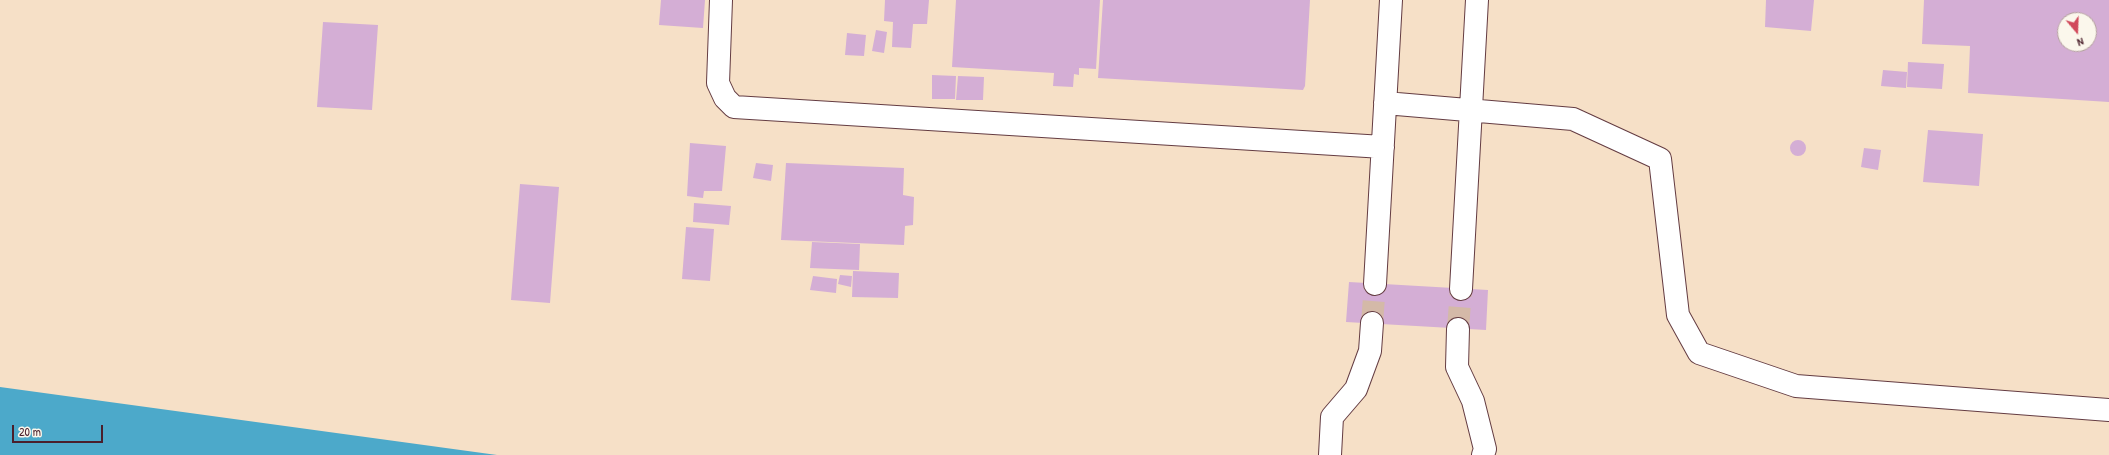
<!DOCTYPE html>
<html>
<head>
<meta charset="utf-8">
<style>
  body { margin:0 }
  #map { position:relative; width:2109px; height:455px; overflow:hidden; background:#f6e0c7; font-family:"Patrick Hand",sans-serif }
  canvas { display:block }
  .north { position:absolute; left:2057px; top:12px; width:40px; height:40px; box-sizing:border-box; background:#fbf7ec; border:1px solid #b4a19f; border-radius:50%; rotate:161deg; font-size:11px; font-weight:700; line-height:16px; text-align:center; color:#4a1f2b }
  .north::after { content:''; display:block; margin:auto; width:14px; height:18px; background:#d1495b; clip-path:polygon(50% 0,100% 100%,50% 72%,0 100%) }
  .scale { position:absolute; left:12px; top:425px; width:91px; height:18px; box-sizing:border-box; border:2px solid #4a1f2b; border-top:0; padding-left:5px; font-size:12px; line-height:14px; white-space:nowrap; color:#4a1f2b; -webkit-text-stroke:3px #fbf7ec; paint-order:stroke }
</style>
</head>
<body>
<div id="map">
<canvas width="2109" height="455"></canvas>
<div class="north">N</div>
<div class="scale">20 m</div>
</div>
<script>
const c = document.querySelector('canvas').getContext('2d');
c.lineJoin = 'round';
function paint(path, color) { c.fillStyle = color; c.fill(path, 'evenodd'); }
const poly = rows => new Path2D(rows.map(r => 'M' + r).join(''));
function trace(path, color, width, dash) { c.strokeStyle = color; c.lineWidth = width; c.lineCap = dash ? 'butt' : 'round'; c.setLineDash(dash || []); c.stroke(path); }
paint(poly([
  [0,387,497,455,0,455]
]), '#4ca9ca');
paint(poly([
  [661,0,705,0,703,28,659,25],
  [885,0,929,0,927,24,913,24,911,48,892,47,893,22,884,21],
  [956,0,1100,0,1096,69,1079,68,1079,75,1074,74,1073,87,1053,86,1054,73,952,67],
  [1103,0,1310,0,1305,86,1303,90,1098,78],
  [1766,0,1814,0,1811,31,1765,27],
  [1924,0,2109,0,2109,102,1968,93,1970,46,1922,44],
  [2065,20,2089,20,2089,44,2065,44],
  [323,22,378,25,372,110,317,107],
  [876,30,887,32,884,53,872,51],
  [847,33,866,35,864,56,845,55],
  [1908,62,1944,64,1942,89,1907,87],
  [1883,70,1907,72,1906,88,1881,86],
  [932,75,956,76,955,99,932,99],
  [958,76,984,77,983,100,956,100],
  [1928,130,1983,134,1979,186,1923,182],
  '1790 148a8 8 0 1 1 16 0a8 8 0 1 1-16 0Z',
  [690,143,726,146,722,191,704,191,703,198,687,196],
  [1864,148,1881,150,1878,170,1861,167],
  [756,163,773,165,771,181,753,178],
  [786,163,904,168,903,195,914,197,913,225,905,226,904,245,781,240],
  [520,184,559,187,550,303,511,300],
  [694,203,731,206,729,225,693,222],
  [686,227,714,229,710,281,682,279],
  [812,242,860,244,859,270,810,268],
  [853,271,899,273,898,298,852,297],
  [840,275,852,276,851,287,838,284],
  [813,276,837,279,836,293,810,290],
  [1349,282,1488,290,1486,330,1346,322]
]), '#d4aed5');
trace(poly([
  [1372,323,1375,284],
  [1458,329,1461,289]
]), '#d4b9a8', 22, [22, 11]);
const minor = poly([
  [721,0,718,83,725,98,734,107,1383,147],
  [1385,103,1573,119,1660,159,1678,315,1699,353,1796,386,2109,410],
  [1375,284,1391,0],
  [1461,289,1477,0],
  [1458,329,1457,367,1473,401,1485,449,1483,455],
  [1330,455,1332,417,1356,389,1370,351,1372,323]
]);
trace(minor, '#643c42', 24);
trace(minor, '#fff', 22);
</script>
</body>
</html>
